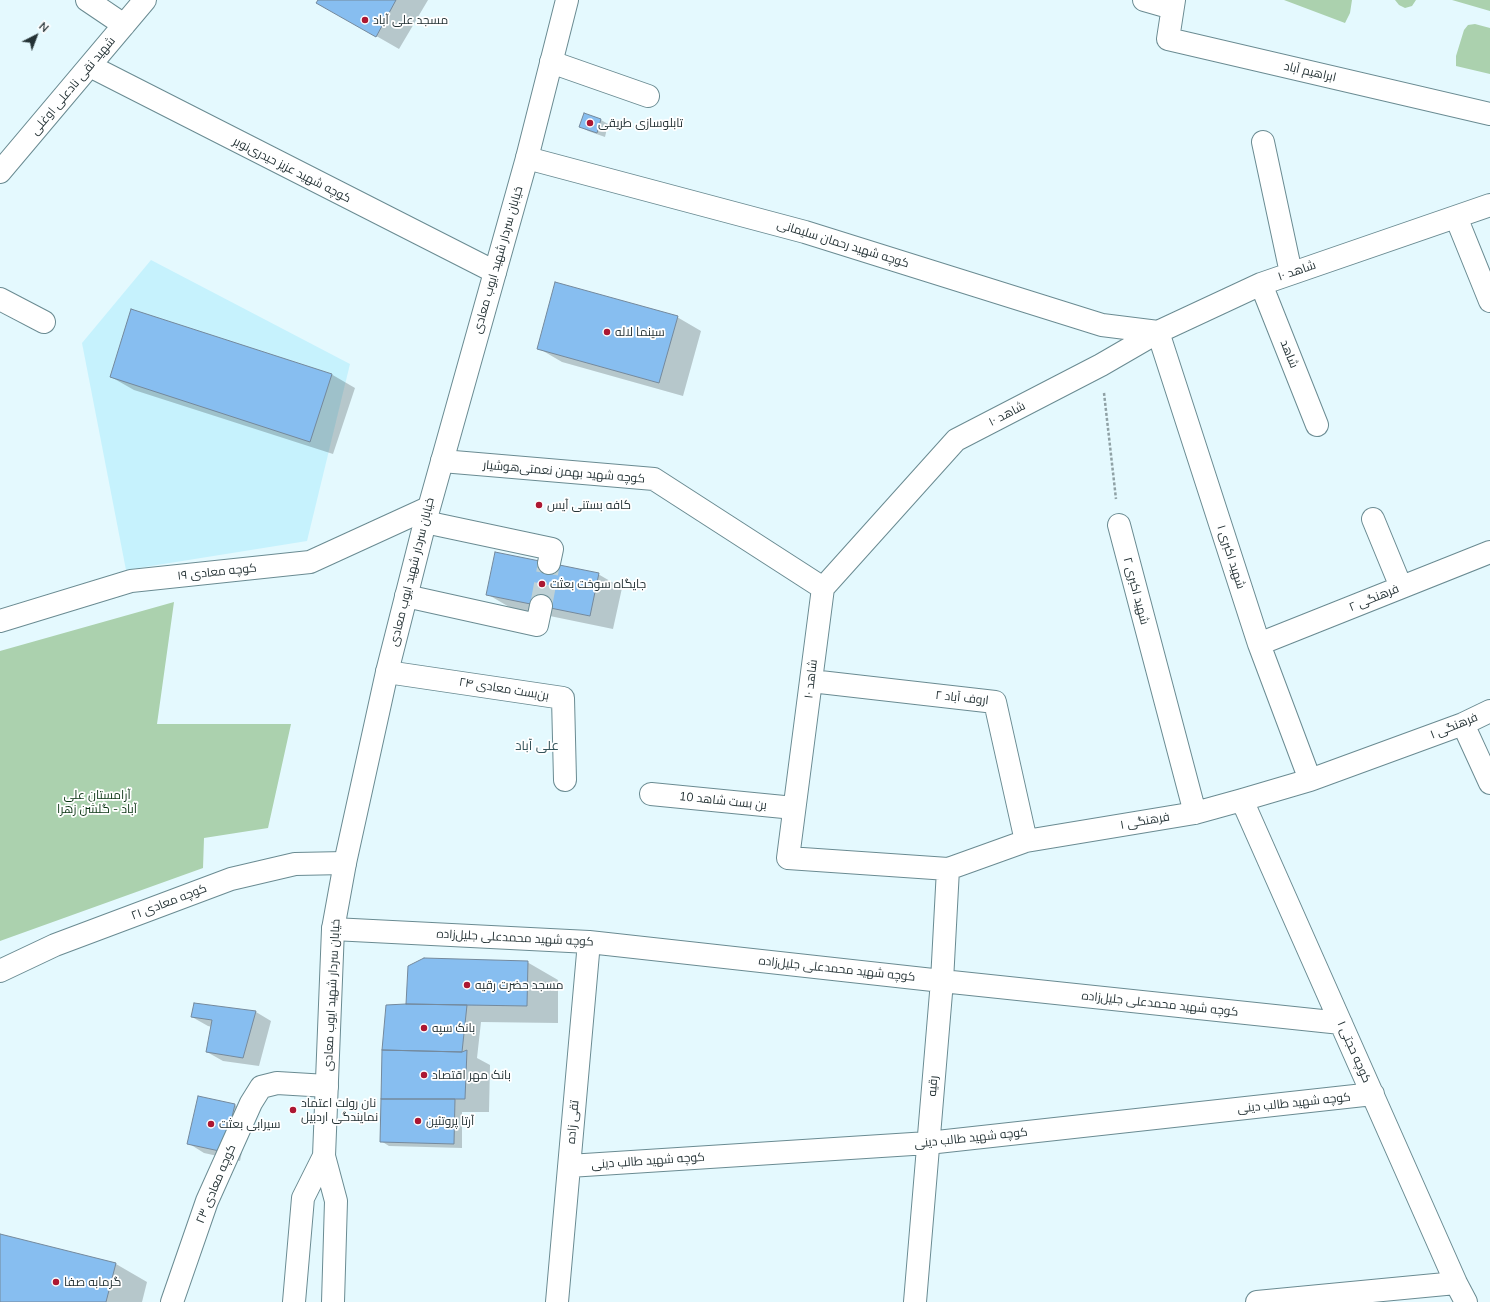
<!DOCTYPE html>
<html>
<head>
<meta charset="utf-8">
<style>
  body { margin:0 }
  #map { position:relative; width:1490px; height:1302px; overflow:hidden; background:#e4f9fe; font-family:Mulish,sans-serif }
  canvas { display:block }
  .north { position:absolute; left:16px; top:16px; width:40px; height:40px; -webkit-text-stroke:3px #fff; paint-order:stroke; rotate:42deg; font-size:11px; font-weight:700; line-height:16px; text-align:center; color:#243235 }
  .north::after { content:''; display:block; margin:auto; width:14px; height:18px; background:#243235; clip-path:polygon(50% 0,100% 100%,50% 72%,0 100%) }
</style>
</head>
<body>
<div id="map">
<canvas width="1490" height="1302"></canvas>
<div class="north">N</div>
</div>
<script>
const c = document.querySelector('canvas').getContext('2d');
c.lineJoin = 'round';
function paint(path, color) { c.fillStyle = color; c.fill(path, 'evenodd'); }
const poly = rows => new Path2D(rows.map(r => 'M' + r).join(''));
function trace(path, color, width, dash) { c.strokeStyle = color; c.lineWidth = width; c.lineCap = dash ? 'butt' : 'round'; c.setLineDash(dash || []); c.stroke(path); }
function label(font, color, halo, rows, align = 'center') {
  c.font = font + ' Mulish,Cairo,sans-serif'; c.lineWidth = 3.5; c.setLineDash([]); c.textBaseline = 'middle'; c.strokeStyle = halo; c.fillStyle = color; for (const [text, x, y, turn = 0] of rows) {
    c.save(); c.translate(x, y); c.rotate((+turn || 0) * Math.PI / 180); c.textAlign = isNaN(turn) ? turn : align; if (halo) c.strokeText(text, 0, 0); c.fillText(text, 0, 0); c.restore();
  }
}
paint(poly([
  [151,260,350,364,307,541,126,570,82,343]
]), '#c6f2fd');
paint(poly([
  [1284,0,1352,0,1350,13,1345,23],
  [1395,0,1416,0,1412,6,1405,8,1399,5],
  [1452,0,1490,0,1490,11],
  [1475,24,1490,28,1490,74,1456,66,1456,56,1464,30,1468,25],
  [174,602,157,724,291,724,268,828,204,838,203,868,0,941,0,651]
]), '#abd1ae');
paint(poly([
  [319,0,428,0,399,49,317,2],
  [585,115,601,120,608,124,605,137,588,131,581,127],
  [677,317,701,331,683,396,562,362,538,348],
  [331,374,355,388,333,454,134,390,111,377],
  [598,574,622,588,613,629,511,608,487,594],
  [527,962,558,980,558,1023,481,1022,477,1058,490,1065,489,1112,462,1112,462,1148,389,1146,381,1141,411,1006],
  [256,1012,271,1021,259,1066,223,1061,207,1052,212,1027,208,1026,192,1017],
  [235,1105,250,1115,240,1161,204,1153,188,1143],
  [0,1235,116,1264,147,1282,142,1302,0,1302]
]), '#0003');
const building = poly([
  [318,0,396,0,376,37,316,3,318,0],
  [584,113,601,119,597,133,579,127,584,113],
  [555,282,678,316,659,383,537,349,555,282],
  [131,309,332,374,310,442,110,377,131,309],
  [495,552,599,573,590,616,486,595,495,552],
  [424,958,528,961,527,1006,406,1004,408,966,424,958],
  [194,1003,256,1011,243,1058,206,1052,212,1020,191,1017,194,1003],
  [406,1004,467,1005,462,1052,382,1050,386,1005,406,1004],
  [382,1050,462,1052,467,1050,465,1099,381,1099,382,1050],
  [198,1096,235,1104,224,1152,187,1144,198,1096],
  [381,1099,455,1099,454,1144,380,1142,381,1099],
  [0,1234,116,1263,106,1302,0,1302,0,1234]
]);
paint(building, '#87bef0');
trace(building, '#74899c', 1);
trace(poly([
  [541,606,549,563]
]), '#bed1d6', 22, [22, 11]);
const minor = poly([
  [87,0,124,25],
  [1144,0,1172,8],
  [1174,0,1168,39,1490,114],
  [551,62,648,96],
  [90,66,495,272],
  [1263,142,1291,273],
  [527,158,805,232,1102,325,1158,332,1259,644,1310,780],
  [0,172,145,0],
  [1490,205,1261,284,1158,332,1101,365,956,440,823,588,788,858,948,869,1026,841,1195,813,1242,800,1310,780,1463,724,1490,711],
  [1456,217,1490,301],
  [1261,284,1317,425],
  [0,299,44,322],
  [442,461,654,479,823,588],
  [1373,519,1401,587],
  [425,522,552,549,549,563],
  [1119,525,1195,813],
  [406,596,537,625,541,606],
  [0,621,131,581,310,562,428,508],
  [1259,644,1490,552],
  [387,672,563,698,565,780],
  [811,681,995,702,1026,841],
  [1463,724,1490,783],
  [651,794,794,808],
  [1242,800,1456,1283,1466,1302],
  [333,929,589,942,942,981,1341,1023],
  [0,971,55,945,231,879,295,864,345,863],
  [569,1166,928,1143,1373,1094],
  [172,1302,207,1201,251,1103,261,1087,277,1083,327,1086],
  [557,1302,589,942],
  [915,1302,942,981,948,869],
  [1257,1302,1456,1283]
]);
const major = poly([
  [294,1302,303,1198,324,1156],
  [333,1302,336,1201,324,1156,333,929,345,863,387,672,425,522,527,158,567,0]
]);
trace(minor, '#6a8b92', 24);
trace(major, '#6a8b92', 24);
trace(poly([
  [1104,393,1116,499]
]), '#8fa1a5', 2.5, [3, 2]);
trace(minor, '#fff', 22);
trace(major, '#fff', 22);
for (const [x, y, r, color] of [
  [365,20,4,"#ac1732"],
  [590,123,4,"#ac1732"],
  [607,332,4,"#ac1732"],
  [539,505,4,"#ac1732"],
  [542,584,4,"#ac1732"],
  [467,985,4,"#ac1732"],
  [424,1028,4,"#ac1732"],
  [424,1075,4,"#ac1732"],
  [293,1110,4,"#ac1732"],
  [418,1121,4,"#ac1732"],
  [211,1124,4,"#ac1732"],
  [56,1282,4,"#ac1732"]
]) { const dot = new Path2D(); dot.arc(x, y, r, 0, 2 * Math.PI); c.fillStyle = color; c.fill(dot); trace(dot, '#fff', 1.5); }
label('12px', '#243235', '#fff', [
  ["مسجد علی آباد",373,20],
  ["تابلوسازی طریقی",598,123],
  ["سینما لاله",615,332],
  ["کافه بستنی آیس",547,505],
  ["جایگاه سوخت بعثت",550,584],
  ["مسجد حضرت رقیه",475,985],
  ["بانک سپه",432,1028],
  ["بانک مهر اقتصاد",432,1075],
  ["نان رولت اعتماد",301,1103],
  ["نمایندگی اردبیل",301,1117],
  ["آرتا پروتئین",426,1121],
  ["سیرابی بعثت",219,1124],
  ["گرمابه صفا",64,1282]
], 'left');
label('12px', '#243235', '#fff', [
  ["ابراهیم آباد",1310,72,13],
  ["شهید نقی نادعلی اوغلی",73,86,-50],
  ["کوچه شهید عزیز حیدری‌نوبر",292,170,27],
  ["کوچه شهید رحمان سلیمانی",843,244,17],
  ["خیابان سردار شهید ایوب معادی",498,260,-74],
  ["شاهد ۱۰",1297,271,-19],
  ["شاهد",1289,354,68],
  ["شاهد ۱۰",1007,414,-27],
  ["کوچه شهید بهمن نعمتی‌هوشیار",564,472,5],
  ["شهید اکبری ۱",1231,557,72],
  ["کوچه معادی ۱۹",217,572,-6],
  ["خیابان سردار شهید ایوب معادی",412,572,-76],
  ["شهید اکبری ۲",1136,591,75],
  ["فرهنگی ۲",1374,598,-22],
  ["شاهد ۱۰",811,679,-83],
  ["بن‌بست معادی ۲۴",504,689,9],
  ["اروف آباد ۲",962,698,6],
  ["فرهنگی ۱",1454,726,-22],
  ["بن بست شاهد 10",723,801,6],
  ["فرهنگی ۱",1145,821,-10],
  ["کوچه معادی ۲۱",169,902,-21],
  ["کوچه شهید محمدعلی جلیل‌زاده",515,938,3],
  ["کوچه شهید محمدعلی جلیل‌زاده",837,969,6],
  ["خیابان سردار شهید ایوب معادی",332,995,-87],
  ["کوچه شهید محمدعلی جلیل‌زاده",1160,1004,6],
  ["کوچه حجتی ۱",1354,1052,66],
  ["رقیه",933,1086,-85],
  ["کوچه شهید طالب دینی",1294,1103,-6],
  ["تقی زاده",573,1122,-85],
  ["کوچه شهید طالب دینی",971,1138,-6],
  ["کوچه شهید طالب دینی",648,1161,-4],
  ["کوچه معادی ۲۳",216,1184,-67]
]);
label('12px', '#093312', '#fff', [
  ["آرامستان علی",97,795],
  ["آباد - گلشن زهرا",97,809]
]);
label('13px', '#34535a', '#fff', [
  ["علی آباد",537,746]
]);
</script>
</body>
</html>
